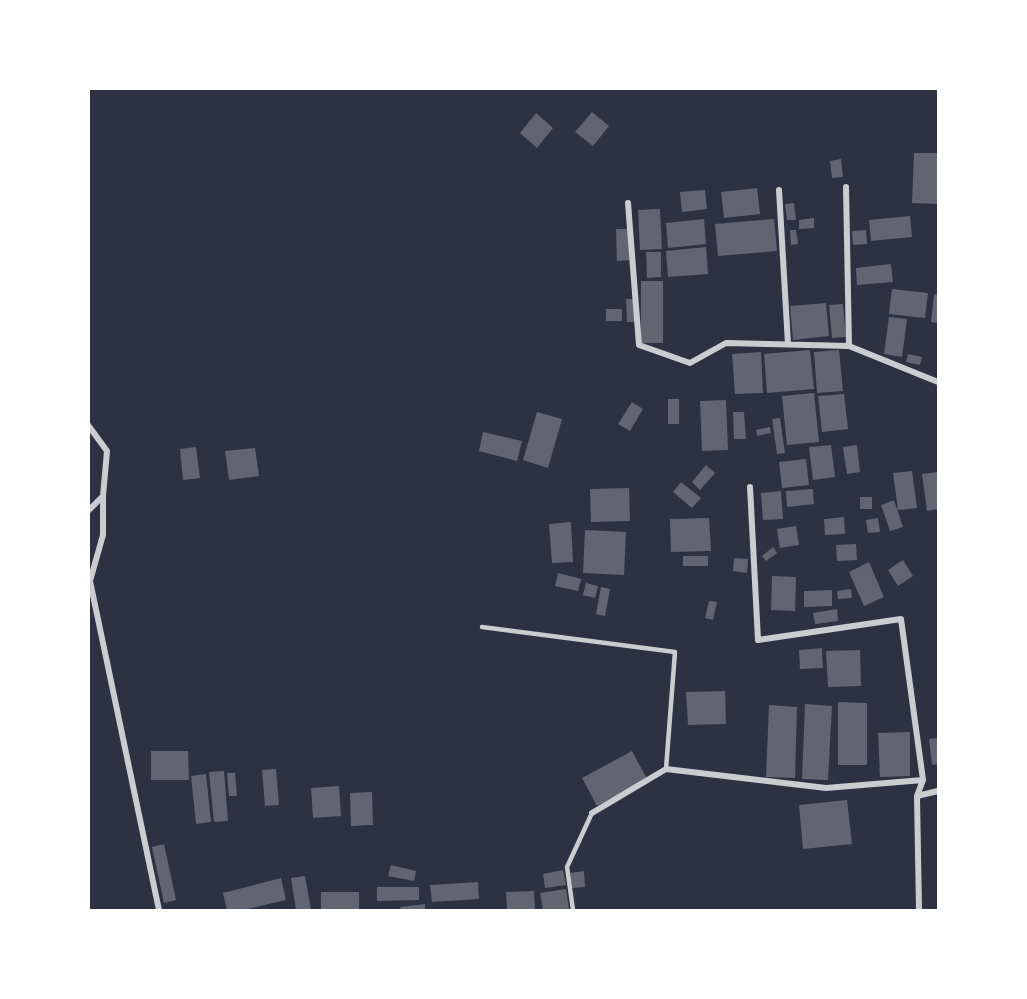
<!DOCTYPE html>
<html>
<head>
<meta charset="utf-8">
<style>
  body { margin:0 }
  #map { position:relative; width:1027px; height:999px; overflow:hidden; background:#2d3142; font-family:"Zilla Slab",serif }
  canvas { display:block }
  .frame { position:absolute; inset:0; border:90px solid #fff; pointer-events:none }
</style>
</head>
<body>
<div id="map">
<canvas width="1027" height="999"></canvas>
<div class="frame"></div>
</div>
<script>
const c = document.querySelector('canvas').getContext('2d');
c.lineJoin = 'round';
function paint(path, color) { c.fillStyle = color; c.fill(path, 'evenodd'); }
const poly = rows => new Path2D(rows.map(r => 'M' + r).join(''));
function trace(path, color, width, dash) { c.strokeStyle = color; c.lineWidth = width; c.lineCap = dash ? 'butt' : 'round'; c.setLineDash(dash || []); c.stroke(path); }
paint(poly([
  [592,112,609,126,593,146,575,132],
  [536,113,553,128,537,148,520,133],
  [914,153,938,153,938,204,912,203],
  [841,159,843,177,832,178,830,161],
  [757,188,760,214,724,218,721,192],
  [705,190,707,209,682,212,680,192],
  [794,203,796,220,787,220,785,204],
  [660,209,662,249,640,250,638,210],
  [910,216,912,237,871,241,869,220],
  [814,218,814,228,799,229,799,220],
  [704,219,706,244,668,248,666,223],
  [774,219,777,251,718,256,715,224],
  [616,229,629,229,631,260,617,261],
  [790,230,796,230,798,244,791,245],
  [866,230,867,244,853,245,852,231],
  [706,247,708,274,668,277,666,251],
  [646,252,661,252,661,277,647,278],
  [891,264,893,282,857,285,856,268],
  [641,281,663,281,663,343,641,343],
  [892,289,928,293,925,318,889,314],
  [934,294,938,295,938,323,931,322],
  [626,299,634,299,635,322,627,322],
  [826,303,829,336,793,340,790,306],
  [843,304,846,337,832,338,829,305],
  [606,309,622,309,622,321,606,321],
  [889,317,907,319,902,357,884,354],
  [810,350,814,389,767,393,764,354],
  [839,350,843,391,817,393,814,352],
  [761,352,763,393,735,394,732,354],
  [908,354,922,357,920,365,906,362],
  [814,393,819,442,787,445,782,396],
  [844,394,848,429,822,432,818,396],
  [668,399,679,399,679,424,668,424],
  [726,400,728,450,702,451,700,401],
  [632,402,643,409,630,431,618,424],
  [537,412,562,419,548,468,523,460],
  [733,412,744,412,746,439,734,439],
  [780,418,785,453,777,454,772,419],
  [770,427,771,433,757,436,756,430],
  [483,432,522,441,517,461,479,451],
  [831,445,835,477,813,480,809,447],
  [857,445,860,472,847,474,843,447],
  [196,447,200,478,183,480,180,449],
  [255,448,259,476,229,480,225,451],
  [806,459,809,485,782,488,779,462],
  [706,465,715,473,700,490,692,482],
  [912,471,917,508,898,510,893,473],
  [938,472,938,509,927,511,922,474],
  [681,482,701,498,692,508,673,492],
  [629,488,630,521,591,522,590,489],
  [813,489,814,504,787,507,786,491],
  [781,491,783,519,763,520,761,493],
  [860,497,872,497,872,509,860,509],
  [894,500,903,527,890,531,881,505],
  [844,517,845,534,825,535,824,519],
  [709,518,711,551,671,552,670,519],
  [878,518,880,532,868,533,866,520],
  [571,522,573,562,552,563,549,524],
  [796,526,799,545,780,548,777,529],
  [585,530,626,532,624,575,583,573],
  [856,544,857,560,837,561,836,545],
  [773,547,777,553,766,561,762,556],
  [683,556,708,556,708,566,683,566],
  [734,558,748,559,747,573,733,571],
  [903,560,913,576,898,586,888,570],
  [869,562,884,597,864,606,849,572],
  [558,573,581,579,578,591,555,586],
  [772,576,796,577,795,611,771,610],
  [586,583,598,586,595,598,583,595],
  [601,587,610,589,605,616,596,614],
  [851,589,852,598,838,599,837,591],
  [832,590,832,606,804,607,804,591],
  [709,601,717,602,713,620,705,618],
  [837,609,838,621,815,624,813,613],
  [822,648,823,668,800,669,799,650],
  [860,650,861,686,828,687,826,651],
  [725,691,726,724,688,725,686,692],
  [838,702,867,703,867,765,838,765],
  [805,704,832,706,828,780,802,779],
  [769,705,797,707,795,778,766,777],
  [910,732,910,776,880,777,878,733],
  [938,738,938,764,932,765,929,739],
  [151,751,188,751,189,780,151,780],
  [632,751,647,779,597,806,582,778],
  [276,769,279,805,265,806,262,770],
  [224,771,228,821,214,822,209,772],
  [227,773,235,773,237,796,229,796],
  [206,774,211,822,196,824,191,776],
  [339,786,341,816,313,818,311,788],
  [372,792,373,825,351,826,350,793],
  [847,800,852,844,803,849,799,805],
  [164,844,176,900,164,903,152,847],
  [391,865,416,871,414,881,388,876],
  [563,870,566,885,545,888,543,874],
  [584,871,585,887,572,888,570,873],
  [305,876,311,910,296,910,291,878],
  [281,878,286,900,243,910,227,910,223,893],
  [478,882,479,899,432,902,430,885],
  [377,887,419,887,419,900,377,901],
  [566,889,569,910,543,910,540,893],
  [534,891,535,910,507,910,506,892],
  [321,892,359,892,359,910,321,910],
  [425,904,425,910,401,910,400,907]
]), '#626471');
trace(poly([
  [482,627,675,652,666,769],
  [573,910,567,867,592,813]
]), '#caccd0', 4.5);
trace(poly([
  [846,187,849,346],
  [779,190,788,344],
  [628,203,639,345,690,363,726,343,849,346,938,382],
  [88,425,107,451,103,496,88,511],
  [750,487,758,640,901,619,923,780],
  [103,496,103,535,90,581,159,910],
  [592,813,666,769,826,788,923,780,917,796],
  [919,910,917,796,938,791]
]), '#caccd0', 6);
</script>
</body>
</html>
